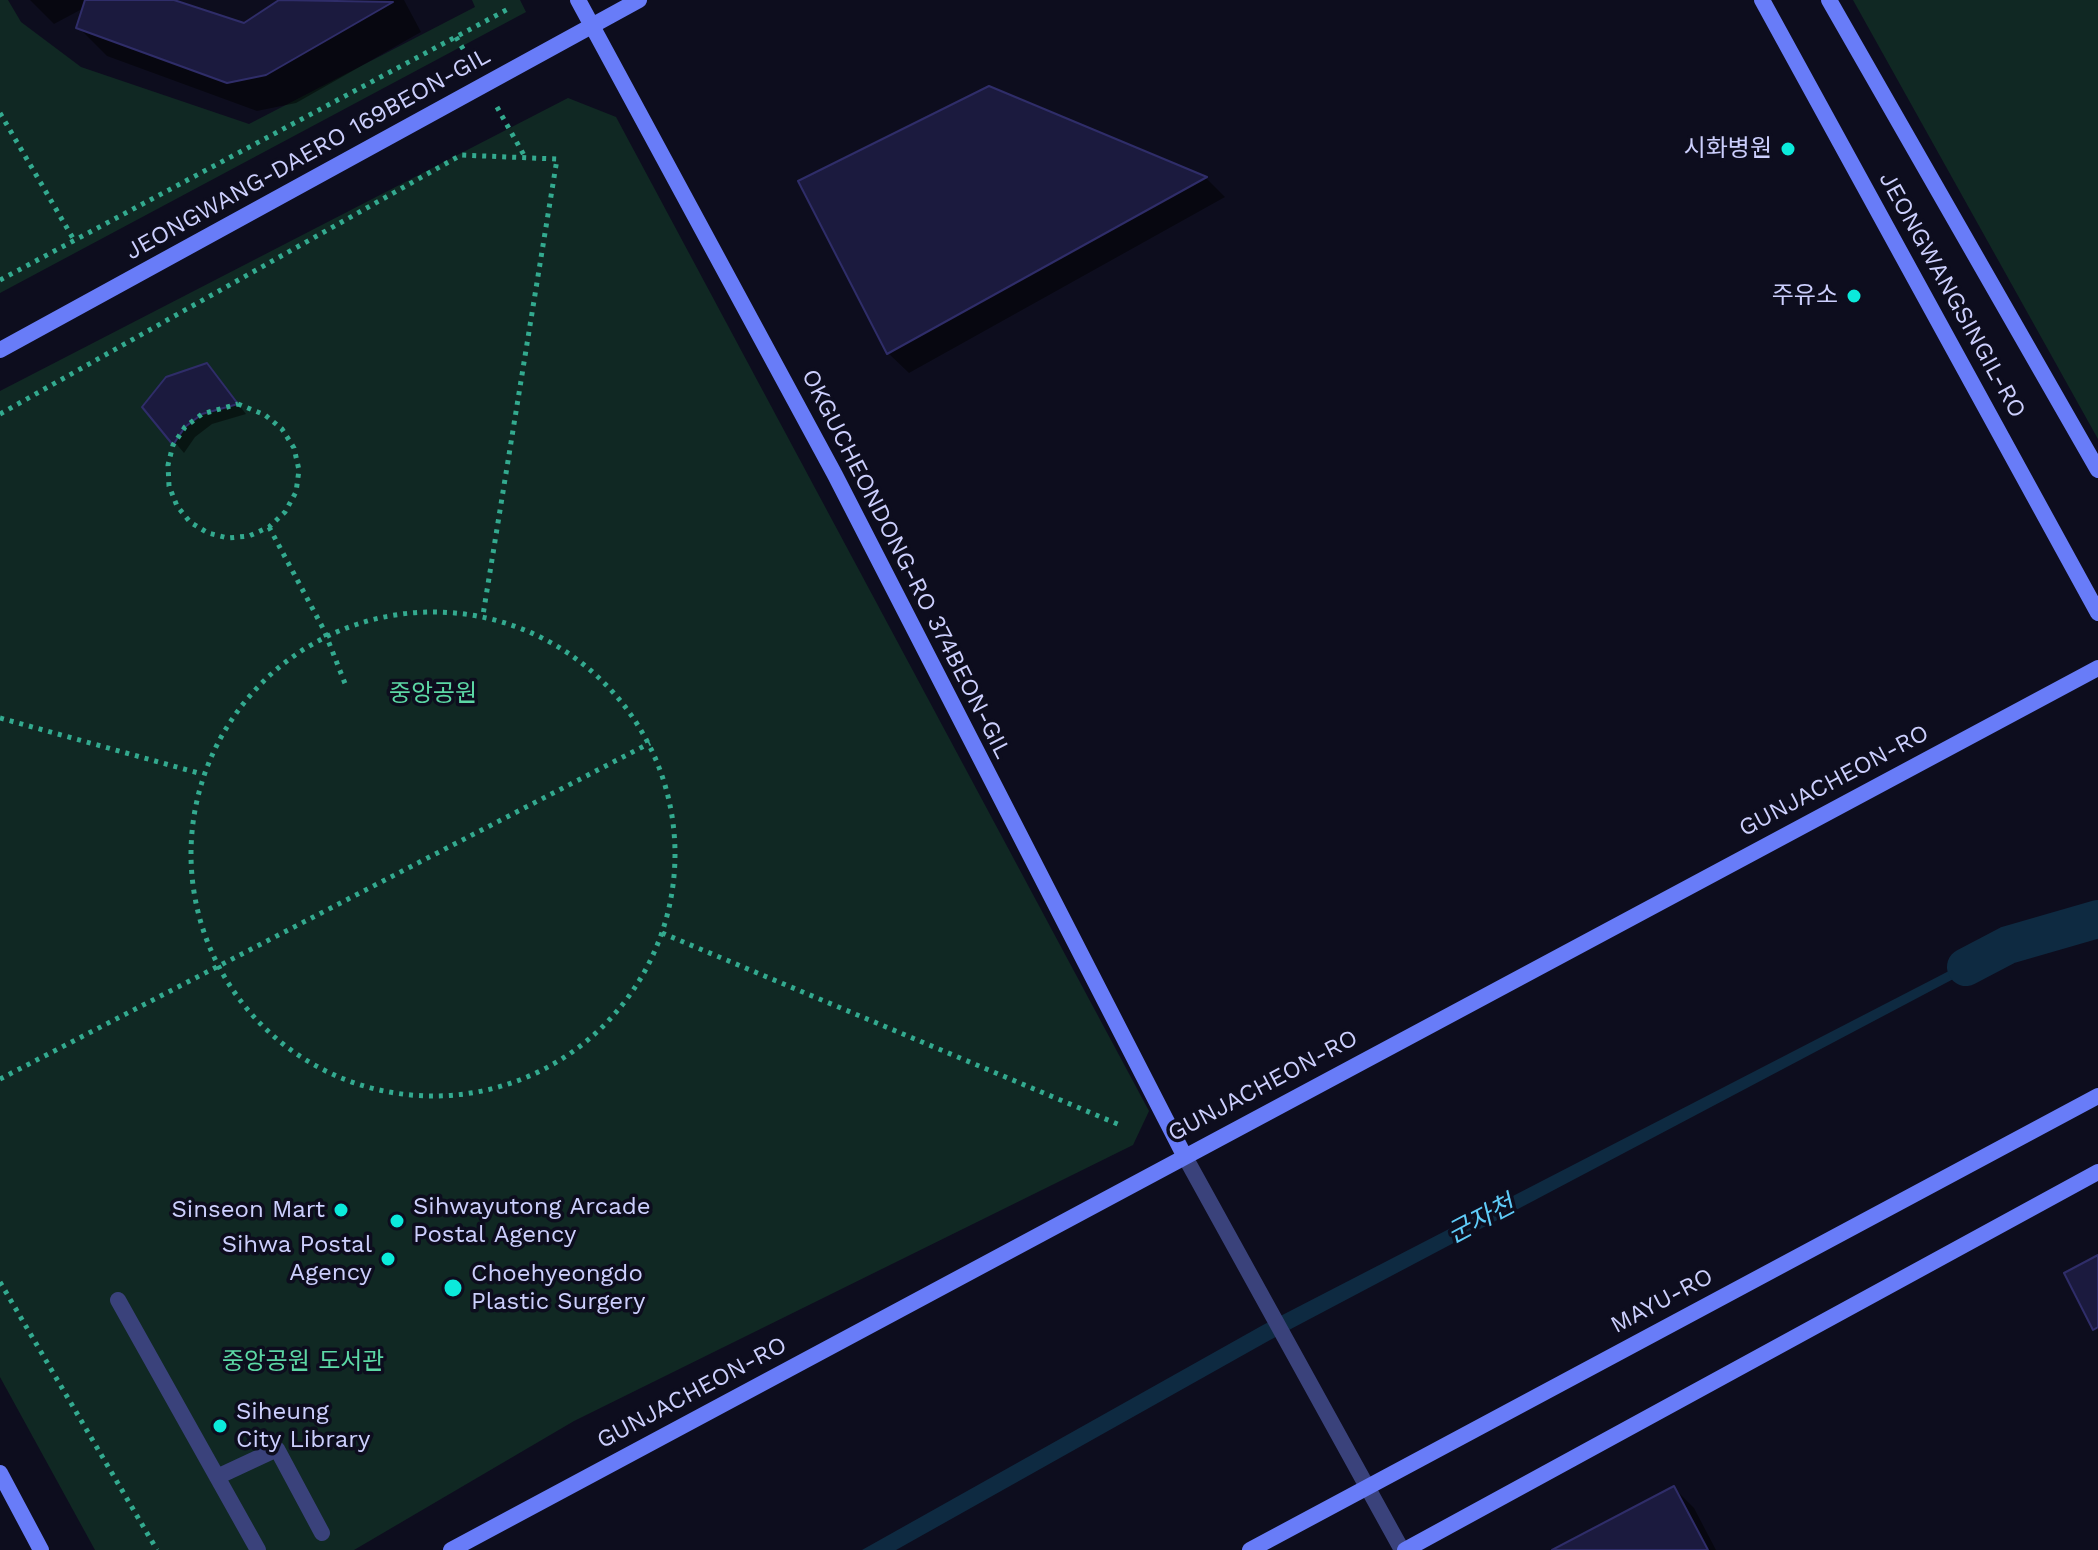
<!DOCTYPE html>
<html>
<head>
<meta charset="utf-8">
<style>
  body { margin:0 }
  canvas { display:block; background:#0d0d1e }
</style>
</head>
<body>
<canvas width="2098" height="1550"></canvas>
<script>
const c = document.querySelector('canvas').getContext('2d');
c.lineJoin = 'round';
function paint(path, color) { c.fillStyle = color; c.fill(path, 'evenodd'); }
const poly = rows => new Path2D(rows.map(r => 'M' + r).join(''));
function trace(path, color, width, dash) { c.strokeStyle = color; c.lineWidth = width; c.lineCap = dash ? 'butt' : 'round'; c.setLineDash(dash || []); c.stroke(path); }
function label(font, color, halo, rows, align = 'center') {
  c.font = font + ' "Work Sans","Noto Sans KR",sans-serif'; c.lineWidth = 7; c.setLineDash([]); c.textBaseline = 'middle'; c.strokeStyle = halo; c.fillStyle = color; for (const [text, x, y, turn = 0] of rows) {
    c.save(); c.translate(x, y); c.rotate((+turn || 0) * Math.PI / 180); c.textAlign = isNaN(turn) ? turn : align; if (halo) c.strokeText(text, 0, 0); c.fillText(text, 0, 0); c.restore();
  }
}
paint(poly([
  [0,0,8,0,21,22,81,67,249,124,475,7,472,0,520,0,526,12,0,293],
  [1853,0,2098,0,2098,439],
  [568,98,616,117,1149,1111,1133,1145,574,1421,354,1550,95,1550,0,1377,0,391]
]), '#102823');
paint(poly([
  [2009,940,2012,948,1270,1340,896,1550,862,1550,1263,1325]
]), '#0e2a41');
paint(poly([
  [30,0,168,0,244,25,282,0,404,0,421,32,296,103,257,111,107,56,78,27,84,8,54,24],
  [989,88,1206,178,1225,197,909,373,888,353],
  [216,375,246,414,212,424,195,437,184,453,145,407],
  [1674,1488,1694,1508,1716,1550,1556,1550]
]), '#0007');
trace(poly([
  [1966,967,2008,945,2098,919]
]), '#0e2a41', 38);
const building = poly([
  [85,0,174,0,244,23,279,0,393,2,266,75,227,83,76,28,85,0],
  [989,86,1207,177,887,354,798,181,989,86],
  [207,363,238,404,202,414,185,427,173,445,142,407,166,377,207,363],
  [2098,1255,2098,1327,2093,1330,2064,1273,2098,1255],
  [1674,1486,1708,1550,1552,1550,1674,1486]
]);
paint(building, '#1b1a3e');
trace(building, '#2f2d69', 2);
trace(poly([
  [456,37,472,64],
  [497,107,525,157],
  [0,113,74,240],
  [0,280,510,8],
  [238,404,265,415,282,429,294,448,299,470,296,492,285,512,269,527,249,536,228,538,208,533,190,522,177,506,169,486,168,465,173,445,185,427,202,414,238,404],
  [0,414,461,155,557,159,483,615],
  [269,527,324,630,346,686],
  '191 854a242 242 0 1 1 484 0a242 242 0 1 1-484 0Z',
  [0,718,202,774],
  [662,933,1120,1125],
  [0,1079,650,743],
  [0,1282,157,1550]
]), '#33aa8f', 5, [4, 6]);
trace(poly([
  [118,1300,258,1550],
  [217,1477,277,1449,322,1533]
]), '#3a427b', 16);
trace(poly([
  [1184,1155,1402,1550]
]), '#3a427b', 16);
trace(poly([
  [578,0,835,475,1184,1155],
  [1762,0,2098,613],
  [1829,0,2098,470],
  [0,350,639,0],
  [0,1473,41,1550],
  [451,1550,2098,668],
  [1250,1550,2098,1096],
  [1405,1550,2098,1172]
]), '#687cf8', 16);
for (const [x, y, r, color] of [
  [1788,149,8,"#0beadb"],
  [1854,296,8,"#0beadb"],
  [341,1210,8,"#0beadb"],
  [397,1221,8,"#0beadb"],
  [388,1259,8,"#0beadb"],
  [453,1288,10,"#0beadb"],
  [220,1426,8,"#0beadb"]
]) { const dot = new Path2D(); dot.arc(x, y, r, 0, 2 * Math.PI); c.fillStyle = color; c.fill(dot); trace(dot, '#0d0d1e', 3); }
label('24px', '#cccffd', '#0d0d1e', [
  ["시화병원",1772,149],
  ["주유소",1838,296],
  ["Sihwayutong Arcade",413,1207,"left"],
  ["Postal Agency",413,1235,"left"],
  ["Sinseon Mart",325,1210],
  ["Sihwa Postal",372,1245],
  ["Agency",372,1273],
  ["Choehyeongdo",471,1274,"left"],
  ["Plastic Surgery",471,1302,"left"],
  ["Siheung",236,1412,"left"],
  ["City Library",236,1440,"left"]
], 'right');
label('24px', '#cccffd', '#0d0d1e', [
  ["JEONGWANG-DAERO 169BEON-GIL",308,154,-29],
  ["JEONGWANGSINGIL-RO",1952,295,61],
  ["OKGUCHEONDONG-RO 374BEON-GIL",906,564,63],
  ["GUNJACHEON-RO",1834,781,-28],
  ["GUNJACHEON-RO",1263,1086,-28],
  ["MAYU-RO",1662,1301,-28],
  ["GUNJACHEON-RO",692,1393,-28]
]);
label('24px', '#5cd8a5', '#0d0d1e', [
  ["중앙공원",433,694],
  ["중앙공원 도서관",303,1362]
]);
label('italic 26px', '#5fcbf8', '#0d0d1e', [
  ["군자천",1481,1220,-28]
]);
</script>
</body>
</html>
